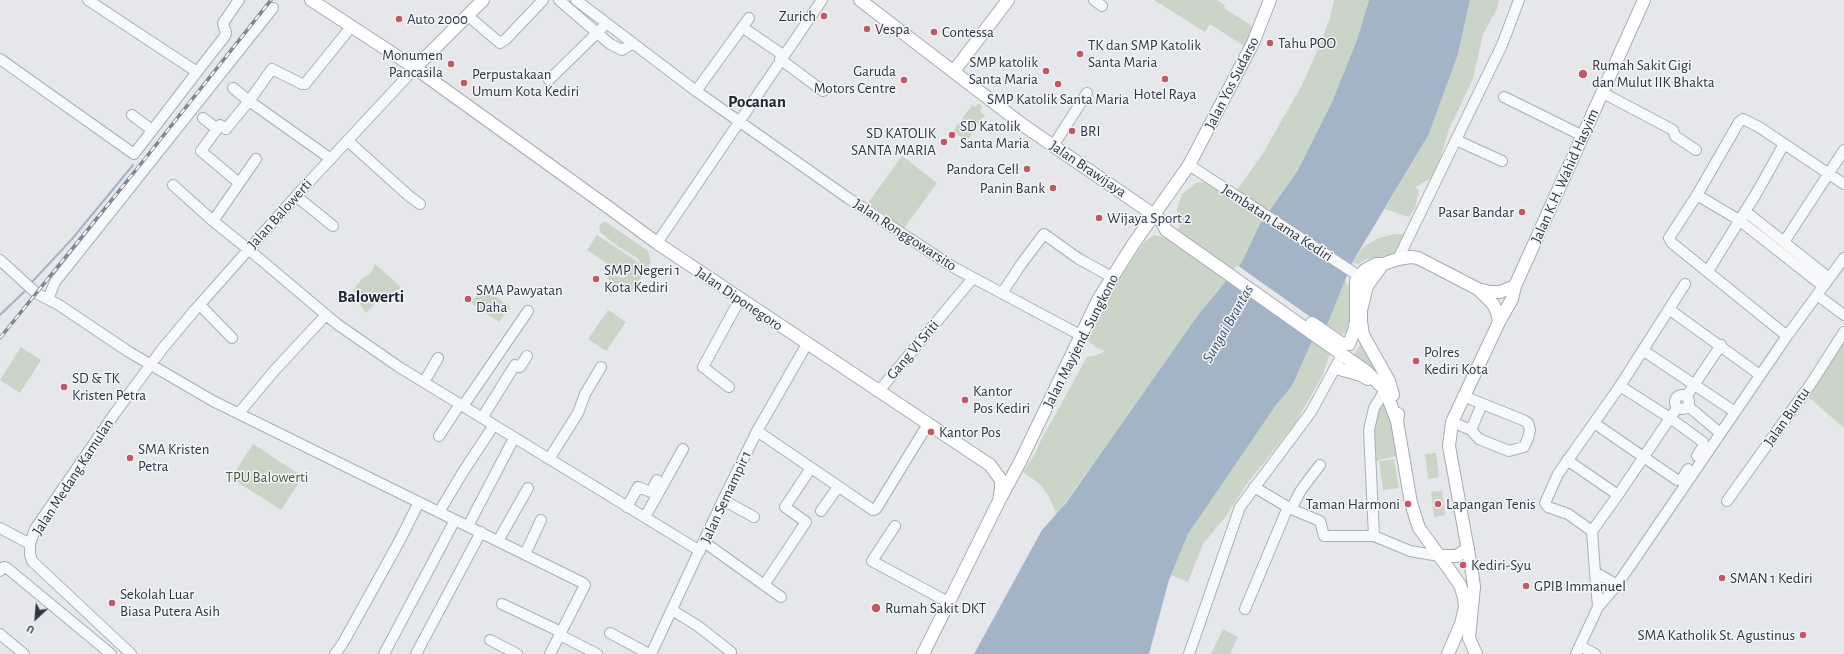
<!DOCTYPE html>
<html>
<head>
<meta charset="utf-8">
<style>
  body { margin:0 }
  #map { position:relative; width:1844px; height:654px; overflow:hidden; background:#e5e7eb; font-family:"Alegreya Sans",sans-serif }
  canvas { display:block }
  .north { position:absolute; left:16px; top:598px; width:40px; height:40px; -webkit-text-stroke:3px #f4f6f8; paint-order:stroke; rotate:206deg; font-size:11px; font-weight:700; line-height:16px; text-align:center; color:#2e3542 }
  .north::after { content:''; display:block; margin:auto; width:14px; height:18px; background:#2e3542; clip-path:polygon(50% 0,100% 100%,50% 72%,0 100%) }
</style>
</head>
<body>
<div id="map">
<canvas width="1844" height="654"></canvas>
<div class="north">U</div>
</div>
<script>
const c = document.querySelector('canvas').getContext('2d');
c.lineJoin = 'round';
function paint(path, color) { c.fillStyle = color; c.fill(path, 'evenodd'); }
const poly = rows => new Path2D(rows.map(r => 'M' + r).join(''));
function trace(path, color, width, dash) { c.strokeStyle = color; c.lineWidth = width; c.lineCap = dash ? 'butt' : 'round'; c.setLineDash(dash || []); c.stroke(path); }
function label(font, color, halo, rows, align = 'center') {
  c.font = font + ' "Alegreya Sans",sans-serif'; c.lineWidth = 3; c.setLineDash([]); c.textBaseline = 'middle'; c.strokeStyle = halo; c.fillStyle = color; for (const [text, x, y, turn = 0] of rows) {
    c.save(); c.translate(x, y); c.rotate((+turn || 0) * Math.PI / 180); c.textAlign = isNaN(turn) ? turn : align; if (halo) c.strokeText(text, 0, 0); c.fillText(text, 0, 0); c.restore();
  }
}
paint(poly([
  [1154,0,1217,0,1225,5,1224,8,1254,27,1244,46,1210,24,1205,32],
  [1334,0,1369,0,1357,40,1332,102,1298,170,1268,212,1236,191,1262,155,1302,85,1319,47,1330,18],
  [1470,0,1499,0,1497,9,1483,34,1473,79,1449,129,1437,169,1432,178,1415,187,1419,191,1415,208,1409,217,1385,209,1429,134,1458,54],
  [978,104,981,105,982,108,980,111,985,115,967,141,953,131,972,105,975,107],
  [902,156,937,183,904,228,868,203],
  [1204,182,1209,183,1263,220,1242,262,1198,315,1103,450,1057,514,1048,495,1040,484,1023,472,1035,454,1039,444,1087,357,1097,355,1105,351,1095,347,1087,340,1116,284,1144,242,1154,235,1170,239,1180,226,1177,219,1177,209,1182,194,1196,183],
  [603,222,606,222,648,251,651,262,630,294,608,279,607,274,624,278,626,276,587,250,597,235,638,262,637,265,640,262,639,259,616,245,600,232,599,226],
  [1395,234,1406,234,1396,254,1366,259,1359,264,1352,263,1364,246,1379,238],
  [375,264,401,287,391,298,384,294,366,313,359,303,357,295,353,290,363,278,370,274],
  [1345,280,1351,292,1352,309,1346,333,1341,334,1327,325],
  [483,287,510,307,499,322,471,303],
  [608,310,626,322,606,351,588,339],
  [1312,341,1329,351,1330,354,1322,376,1296,422,1246,485,1226,516,1203,544,1188,582,1171,575,1188,534,1276,405,1292,386],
  [1844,343,1844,428,1807,396],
  [1361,344,1376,371,1353,356],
  [21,347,41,360,20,393,0,380],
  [1378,396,1388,401,1400,455,1375,461,1375,410],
  [253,444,303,477,281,510,231,478],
  [1436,453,1439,477,1428,479,1425,454],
  [1394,459,1399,488,1383,490,1379,461],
  [1442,491,1445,515,1434,517,1431,492],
  [1223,629,1238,637,1230,654,1211,654]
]), '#cad4c7');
paint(poly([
  [1369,0,1470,0,1458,54,1429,134,1352,263,1327,325,1312,341,1292,386,1276,405,1188,534,1169,580,1149,654,974,654,1042,530,1066,503,1198,315,1242,262,1260,224,1298,170,1332,102,1357,40]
]), '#a4b4c7');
paint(poly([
  [1237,265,1326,328,1315,340,1226,277]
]), '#e5e7eb');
trace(poly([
  [32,282,72,239,133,165],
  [0,315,25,291]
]), '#a4b4c7', 2);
const minor = poly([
  [559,0,610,44,622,50,633,43],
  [576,0,696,91,848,198,953,267,1080,335],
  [1094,0,1102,6],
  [467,15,500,43,506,39,543,0],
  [742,27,783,55],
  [0,59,134,154,197,72,88,0],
  [780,59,823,91],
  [197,72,225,36,226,33,223,23,239,0],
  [549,80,602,28],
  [233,88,249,101,226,129,220,125,201,151,239,183],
  [696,91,749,18],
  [1603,93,1673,130,1675,136,1696,150],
  [1504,97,1583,136],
  [132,115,152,130],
  [203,118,217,129],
  [1456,140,1502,161],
  [348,141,409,196,420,204],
  [1053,146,1087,93],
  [331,159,249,101,272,69,302,84,305,84,351,27],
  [1189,165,1359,276],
  [173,185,213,221,248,249,337,324,399,367,700,551],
  [1697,195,1739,220,1823,286],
  [296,196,333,226],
  [1745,211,1829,278],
  [213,221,256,159],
  [1784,242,1844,150],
  [657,243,822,0],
  [1398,259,1502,45,1519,0],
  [0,260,36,293,59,305,129,352,213,401,583,583,585,585,584,587,550,654],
  [1708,271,1756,194,1784,144],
  [1002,293,1022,263,1044,234,1079,259,1112,277],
  [1817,295,1844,315],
  [48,299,55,282,273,8],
  [200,305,232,338],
  [1670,310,1760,375],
  [1787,336,1672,243,1669,238,1697,195,1739,122,1743,119,1759,127,1844,184],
  [1644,351,1735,412],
  [424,382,438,358],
  [1620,386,1670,418,1677,408],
  [729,387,703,367,740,299],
  [1385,390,1374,408,1369,430,1374,536,1410,551,1439,556],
  [878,392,973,278],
  '1675 402a7 7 0 1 1 14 0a7 7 0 1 1-14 0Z',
  [1686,397,1721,345],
  [463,406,528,311],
  [1688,406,1720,433],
  [239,413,274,371,326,315],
  [482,418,515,365,520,367,527,356],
  [1452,422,1471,430,1479,439,1509,451,1524,447,1528,438,1530,430,1528,423,1523,420,1463,396],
  [1594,423,1677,480,1682,479,1688,469],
  [1471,430,1482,404],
  [757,431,873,510,876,509,928,424],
  [439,436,460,404],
  [549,459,578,413,585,394,601,367],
  [1567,460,1618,495],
  [1254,487,1291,509,1320,521,1324,536,1374,536],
  [723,500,754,517],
  [1727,501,1812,382,1844,332],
  [627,507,638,487,651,492,657,480],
  [1291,509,1301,490,1320,465],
  [821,511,838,487],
  [439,512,463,472,494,425],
  [645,517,683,449],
  [468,526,514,438],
  [895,526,872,561,948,602],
  [0,528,30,544],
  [1592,531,1568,514,1548,507,1545,503,1558,474,1620,386,1685,284],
  [498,541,528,488],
  [704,542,781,597],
  [525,554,541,520],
  [0,571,4,567,7,568,111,654],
  [1595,572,1592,531,1618,495,1670,418,1703,442,1703,446,1697,456],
  [764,585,806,522,785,507,811,468],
  [502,604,561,632],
  [1598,607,1595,572,1617,585],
  [1245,609,1288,507],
  [672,610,698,626,731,652],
  [610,633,649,654],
  [0,634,24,654],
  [560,635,597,654],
  [490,640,517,654],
  [1580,646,1595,654],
  [131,654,32,561,30,554,30,544,35,529,115,413,163,348,194,311,296,196,415,68],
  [335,654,343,643,400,540,419,502],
  [384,654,455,520],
  [416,654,481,532],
  [651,654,723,500,757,431,807,344],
  [1189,654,1240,507,1311,412,1342,355],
  [1576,654,1598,607,1617,585,1787,336,1844,258]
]);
const major = poly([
  [311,0,415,68,608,207,657,243,990,465,1001,480,1001,488,999,501],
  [860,0,1023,125,1154,215,1162,222,1166,230,1367,372,1385,390,1397,421],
  [415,68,483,0],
  [954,71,1008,0],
  [1479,290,1493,304,1497,312,1499,322],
  [1312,323,1341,343,1349,344,1354,331,1356,321,1356,281,1365,270,1376,264,1383,264],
  [1336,368,1361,375,1368,379],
  [1393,395,1389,381,1363,335,1361,321,1361,310,1367,286,1383,264,1398,259,1411,257,1418,258,1478,289,1490,292,1500,292,1515,286],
  [1398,414,1397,421,1411,503,1419,528,1451,572,1460,585,1464,597,1465,607,1461,624,1448,654],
  [1439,556,1457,556,1468,548],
  [923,654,999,501,1021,460,1098,300,1134,243,1189,165,1253,43,1270,0],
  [1476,654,1469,638,1474,587,1472,572,1449,446,1452,422,1499,322,1512,299,1515,286,1644,0]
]);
trace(minor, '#aaaeb5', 12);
trace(major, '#a5abb5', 14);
trace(minor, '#f7f8f9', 10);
trace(major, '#fff', 12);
const rail = poly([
  [0,338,144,160,271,0]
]);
trace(rail, '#7f8693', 3.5);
trace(rail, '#f4f6f8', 2, [6]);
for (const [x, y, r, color] of [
  [824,16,4,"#c25865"],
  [399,19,4,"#c25865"],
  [867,29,4,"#c25865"],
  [934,32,4,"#c25865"],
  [1270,43,4,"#c25865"],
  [1080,54,4,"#c25865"],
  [451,64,4,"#c25865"],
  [1046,71,4,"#c25865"],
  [1583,74,5,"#c25865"],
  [1165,79,4,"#c25865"],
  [904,80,4,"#c25865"],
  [464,83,4,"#c25865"],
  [1058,84,4,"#c25865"],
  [1072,131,4,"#c25865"],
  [952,135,4,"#c25865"],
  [944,142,4,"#c25865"],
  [1027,169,4,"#c25865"],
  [1053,188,4,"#c25865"],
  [1522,212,4,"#c25865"],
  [1099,218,4,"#c25865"],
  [596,279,4,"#c25865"],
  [468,299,4,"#c25865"],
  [1416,361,4,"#c25865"],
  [64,387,4,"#c25865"],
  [965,400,4,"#c25865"],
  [931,432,4,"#c25865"],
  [130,458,4,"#c25865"],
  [1408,504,4,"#c25865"],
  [1438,504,4,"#c25865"],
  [1463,565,4,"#c25865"],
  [1722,578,4,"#c25865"],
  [1526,586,4,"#c25865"],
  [112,603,4,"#c25865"],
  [876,608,5,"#c25865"],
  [1803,635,4,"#c25865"]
]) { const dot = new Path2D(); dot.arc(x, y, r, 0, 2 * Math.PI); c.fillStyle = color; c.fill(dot); trace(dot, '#f4f6f8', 1.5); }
label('15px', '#2e3542', '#f4f6f8', [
  ["Zurich",816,16,"right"],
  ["Auto 2000",407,19],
  ["Vespa",875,29],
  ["Contessa",942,32],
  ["Tahu POO",1278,43],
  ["TK dan SMP Katolik",1088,45],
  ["Santa Maria",1088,62],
  ["Monumen",443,55,"right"],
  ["Pancasila",443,72,"right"],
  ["SMP katolik",1038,62,"right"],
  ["Santa Maria",1038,79,"right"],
  ["Rumah Sakit Gigi",1592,65],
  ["dan Mulut IIK Bhakta",1592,82],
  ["Garuda",896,71,"right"],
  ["Motors Centre",896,88,"right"],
  ["Perpustakaan",472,74],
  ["Umum Kota Kediri",472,91],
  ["Hotel Raya",1165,94,"center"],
  ["SMP Katolik Santa Maria",1058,99,"center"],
  ["SD Katolik",960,126],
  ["Santa Maria",960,143],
  ["BRI",1080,131],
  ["SD KATOLIK",936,133,"right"],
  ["SANTA MARIA",936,150,"right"],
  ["Pandora Cell",1019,169,"right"],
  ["Panin Bank",1045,188,"right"],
  ["Pasar Bandar",1514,212,"right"],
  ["Wijaya Sport 2",1107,218],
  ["SMP Negeri 1",604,270],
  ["Kota Kediri",604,287],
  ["SMA Pawyatan",476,290],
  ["Daha",476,307],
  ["Polres",1424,352],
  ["Kediri Kota",1424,369],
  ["SD & TK",72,378],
  ["Kristen Petra",72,395],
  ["Kantor",973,391],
  ["Pos Kediri",973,408],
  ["Kantor Pos",939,432],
  ["SMA Kristen",138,449],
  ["Petra",138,466],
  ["Taman Harmoni",1400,504,"right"],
  ["Lapangan Tenis",1446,504],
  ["Kediri-Syu",1471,565],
  ["SMAN 1 Kediri",1730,578],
  ["GPIB Immanuel",1534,586],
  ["Sekolah Luar",120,594],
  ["Biasa Putera Asih",120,611],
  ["Rumah Sakit DKT",885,608],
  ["SMA Katholik St. Agustinus",1795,635,"right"]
], 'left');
label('15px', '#2e3542', '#f4f6f8', [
  ["Jalan Yos Sudarso",1232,83,-63],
  ["Jalan Brawijaya",1088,169,34],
  ["Jalan K.H. Wahid Hasyim",1565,176,-66],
  ["Jalan Balowerti",280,214,-48],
  ["Jembatan Lama Kediri",1277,223,33],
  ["Jalan Ronggowarsito",905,235,33],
  ["Jalan Diponegoro",739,299,34],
  ["Jalan Mayjend. Sungkono",1081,341,-63],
  ["Gang VI Sriti",913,350,-50],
  ["Jalan Buntu",1787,417,-55],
  ["Jalan Medang Kamulan",73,477,-57],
  ["Jalan Semampir 1",726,497,-65]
]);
label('15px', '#425c3c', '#f4f6f8', [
  ["TPU Balowerti",267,477]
]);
label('italic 16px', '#3c5372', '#f4f6f8', [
  ["Sungai Brantas",1228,324,-60]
]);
label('bold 17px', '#202633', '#f4f6f8', [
  ["Pocanan",757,102],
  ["Balowerti",371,297]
]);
</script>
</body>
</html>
